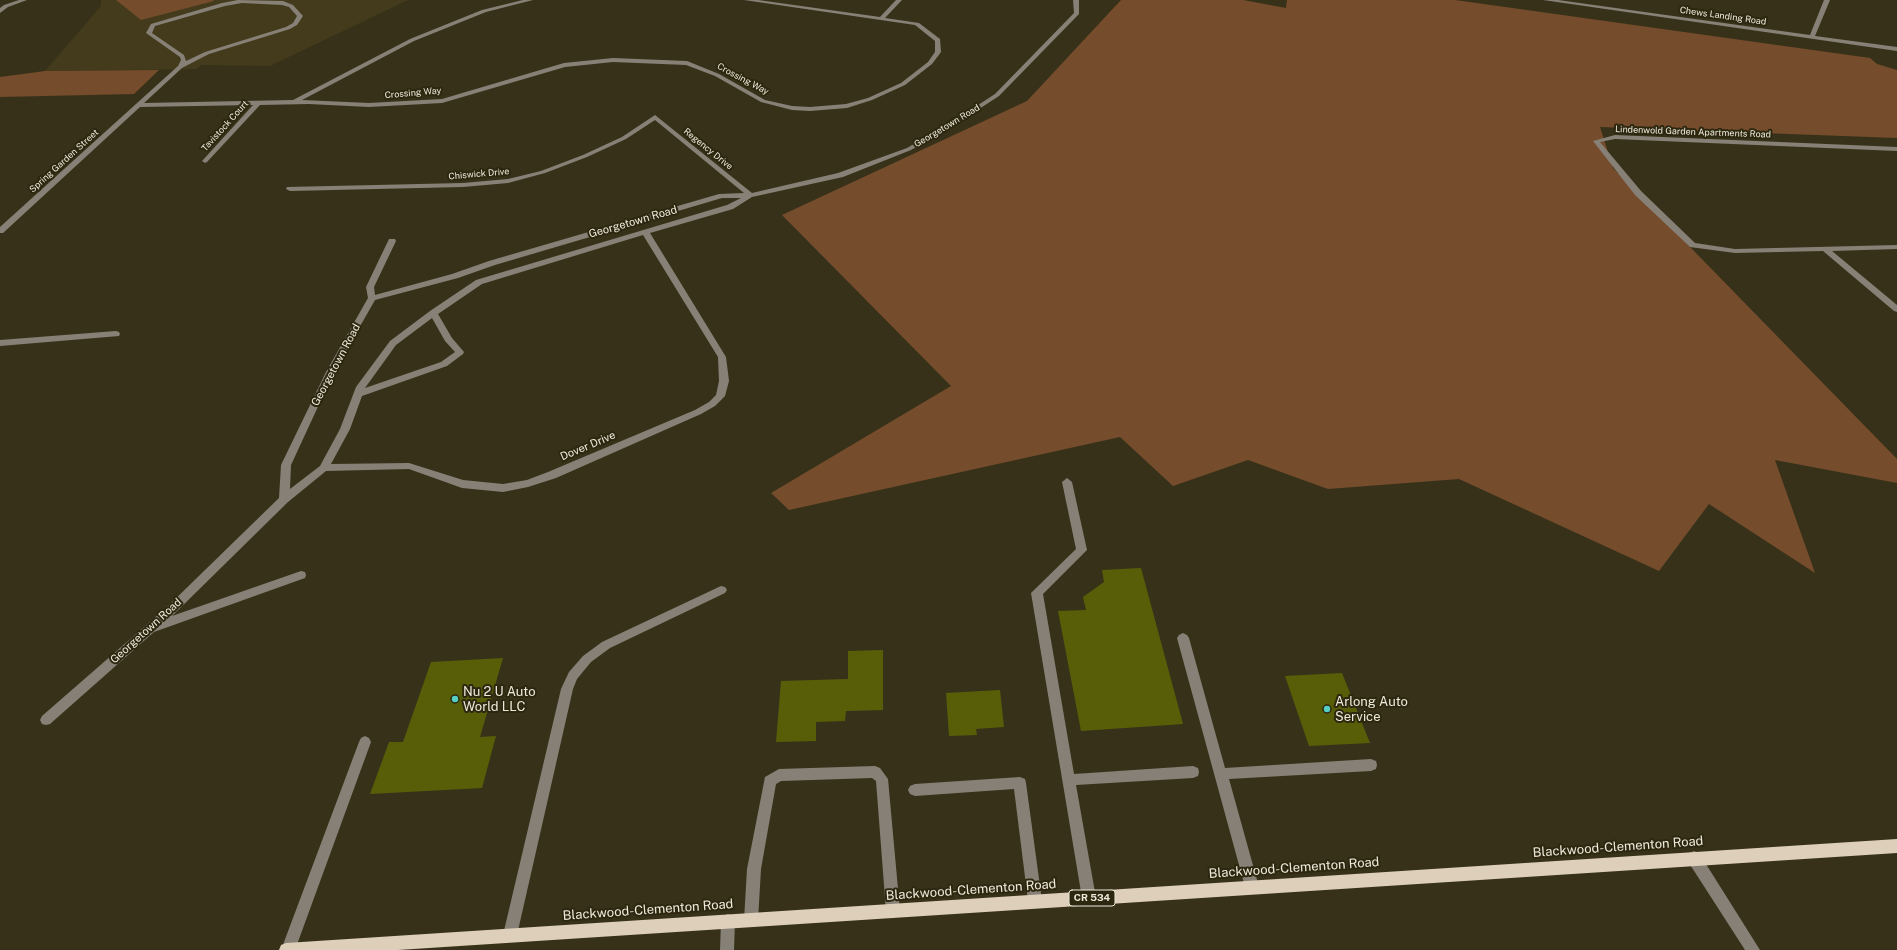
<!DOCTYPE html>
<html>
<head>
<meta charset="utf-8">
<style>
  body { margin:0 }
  canvas { display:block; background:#373119 }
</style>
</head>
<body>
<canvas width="1897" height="950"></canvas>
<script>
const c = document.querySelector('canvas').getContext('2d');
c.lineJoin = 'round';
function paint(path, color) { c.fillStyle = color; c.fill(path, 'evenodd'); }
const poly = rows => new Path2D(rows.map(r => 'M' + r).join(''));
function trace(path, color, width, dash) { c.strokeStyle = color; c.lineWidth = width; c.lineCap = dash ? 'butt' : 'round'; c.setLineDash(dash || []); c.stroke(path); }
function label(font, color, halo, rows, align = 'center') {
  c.font = font + ' "Public Sans",sans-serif'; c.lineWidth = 4; c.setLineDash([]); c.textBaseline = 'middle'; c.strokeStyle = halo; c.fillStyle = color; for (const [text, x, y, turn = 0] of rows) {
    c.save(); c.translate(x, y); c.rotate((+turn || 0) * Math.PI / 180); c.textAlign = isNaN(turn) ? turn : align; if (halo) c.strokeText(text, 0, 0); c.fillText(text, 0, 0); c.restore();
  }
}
paint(poly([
  [101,0,408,0,270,66,201,65,196,69,45,71,101,6]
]), '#433b1b');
paint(poly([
  [116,0,213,0,214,1,141,20],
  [1121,0,1243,0,1286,8,1287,0,1455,0,1870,58,1877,64,1897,70,1897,138,1600,127,1613,168,1897,459,1897,483,1775,460,1815,573,1709,504,1659,571,1459,479,1328,489,1248,460,1173,486,1120,437,789,510,771,493,951,386,782,215,1027,101],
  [159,70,134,94,0,97,0,77,45,71]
]), '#754c2c');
paint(poly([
  [1141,568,1183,724,1081,731,1058,611,1086,610,1083,597,1104,582,1102,570],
  [883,650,883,710,846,711,845,721,816,722,816,741,776,742,781,681,848,679,848,651],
  [503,658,480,737,496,736,482,788,370,794,389,742,403,742,431,662],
  [1342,673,1370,743,1309,746,1285,676],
  [1000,690,1004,727,976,729,977,735,949,736,946,693]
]), '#585e08');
paint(poly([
  [19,0,27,0,8,7,0,13,0,8,4,5,19,0],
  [238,0,283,1,293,5,303,16,297,25,290,29,209,54,182,68,144,103,293,100,410,39,482,10,523,0,533,0,486,12,414,41,302,100,369,103,442,99,564,63,613,58,687,61,719,74,765,100,792,106,810,107,846,104,868,98,901,83,928,62,935,52,935,41,915,25,744,0,758,0,880,17,896,0,902,0,885,18,919,23,940,39,941,52,932,64,905,85,872,100,847,108,810,111,792,110,761,102,715,76,686,65,613,62,565,67,442,103,369,107,309,104,260,105,207,162,205,163,202,161,203,160,253,105,140,107,3,233,0,233,0,227,178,66,181,60,180,57,146,33,151,24,222,3,238,0],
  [242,3,282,5,289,7,297,16,293,23,286,27,205,52,186,61,184,55,152,33,155,26,225,6,242,3],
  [1073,0,1079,0,1079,14,999,96,956,124,911,150,843,177,752,197,733,209,650,233,726,357,729,381,725,396,715,406,701,414,556,478,528,487,503,492,462,488,409,469,326,471,288,502,172,616,301,571,305,572,306,575,305,578,154,632,50,724,46,725,42,724,40,720,42,716,167,607,279,498,281,465,326,372,368,298,366,287,389,239,395,239,396,241,374,287,375,295,452,274,489,261,719,194,744,193,655,120,626,139,587,157,545,173,508,183,463,187,290,191,286,189,287,187,463,183,508,179,541,171,583,155,622,137,655,115,752,193,838,173,907,148,952,122,995,94,1074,13,1073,0],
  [722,198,741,198,727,205,476,280,430,311,390,341,356,387,340,429,320,466,290,489,291,465,334,372,375,300,458,278,495,265,722,198],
  [643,235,718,357,719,381,716,395,709,402,695,410,548,472,527,480,503,484,463,480,409,463,331,464,350,429,362,396,447,366,463,354,464,352,452,338,438,314,482,284,643,235],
  [432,318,445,341,455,352,441,362,365,388,396,345,432,318],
  [1543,0,1558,0,1810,35,1824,0,1830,0,1815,36,1897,47,1897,51,1543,0],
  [1615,135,1897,147,1897,151,1615,139,1600,142,1641,191,1695,243,1735,249,1897,245,1897,249,1832,251,1897,305,1897,312,1894,311,1823,251,1735,253,1690,247,1635,195,1593,141,1615,135],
  [116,331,119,332,120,334,119,336,0,346,0,340,116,331],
  [1067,478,1072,482,1087,550,1043,594,1074,774,1193,766,1198,768,1199,772,1198,776,1193,778,1076,785,1096,898,1094,903,1089,905,1084,903,1082,898,1031,593,1076,549,1062,482,1067,478],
  [721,586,725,587,727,590,725,593,610,648,591,662,577,679,573,689,517,935,515,940,510,942,505,940,503,935,561,689,569,672,583,656,602,642,721,586],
  [1183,633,1187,635,1189,638,1225,768,1371,759,1376,761,1377,765,1376,769,1371,771,1229,779,1259,887,1257,892,1252,894,1247,892,1245,887,1177,638,1179,635,1183,633],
  [365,736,369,738,371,742,295,950,281,950,359,742,361,738,365,736],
  [875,766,880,768,888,779,900,911,898,916,893,918,888,916,886,911,876,781,872,778,781,781,776,784,761,869,758,920,756,925,751,927,746,925,744,920,747,869,765,777,779,769,875,766],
  [1020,777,1025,779,1026,783,1042,901,1040,906,1035,908,1030,906,1028,901,1014,789,915,796,910,794,908,790,910,786,915,784,1020,777],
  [1694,851,1699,853,1760,950,1745,950,1689,863,1687,858,1689,853,1694,851],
  [728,914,733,916,735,921,734,950,720,950,721,921,723,916,728,914]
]), '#878076');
paint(poly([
  [1897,839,1897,853,398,950,279,950,281,945,286,943,1897,839]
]), '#decfba');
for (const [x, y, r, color] of [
  [455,699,4,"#56cec4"],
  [1327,709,4,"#56cec4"]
]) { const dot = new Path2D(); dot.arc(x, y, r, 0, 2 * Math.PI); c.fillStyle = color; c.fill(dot); trace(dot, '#2d270f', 1.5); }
label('9px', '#edeadb', '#2d270f', [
  ["Chews Landing Road",1723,16,8],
  ["Crossing Way",743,79,28],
  ["Crossing Way",413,93,-5],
  ["Tavistock Court",225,126,-48],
  ["Georgetown Road",947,126,-31],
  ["Lindenwold Garden Apartments Road",1693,132,2],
  ["Regency Drive",708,149,39],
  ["Spring Garden Street",64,161,-42],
  ["Chiswick Drive",479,174,-5]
]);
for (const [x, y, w] of [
  [1092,898,46]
]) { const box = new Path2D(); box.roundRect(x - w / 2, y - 8, w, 16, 3); c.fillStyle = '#2d270f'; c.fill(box); trace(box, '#edeadb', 1); }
label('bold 10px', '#edeadb', null, [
  ["CR 534",1092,898]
]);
label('11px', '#edeadb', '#2d270f', [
  ["Georgetown Road",633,222,-16],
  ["Georgetown Road",336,365,-62],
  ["Dover Drive",588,446,-23],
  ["Georgetown Road",146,631,-42]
]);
label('13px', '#edeadb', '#2d270f', [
  ["Nu 2 U Auto",463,692],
  ["World LLC",463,707],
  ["Arlong Auto",1335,702],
  ["Service",1335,717]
], 'left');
label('13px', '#edeadb', '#2d270f', [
  ["Blackwood-Clementon Road",1618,847,-4],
  ["Blackwood-Clementon Road",1294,868,-4],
  ["Blackwood-Clementon Road",971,890,-4],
  ["Blackwood-Clementon Road",648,910,-4]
]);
</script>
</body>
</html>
